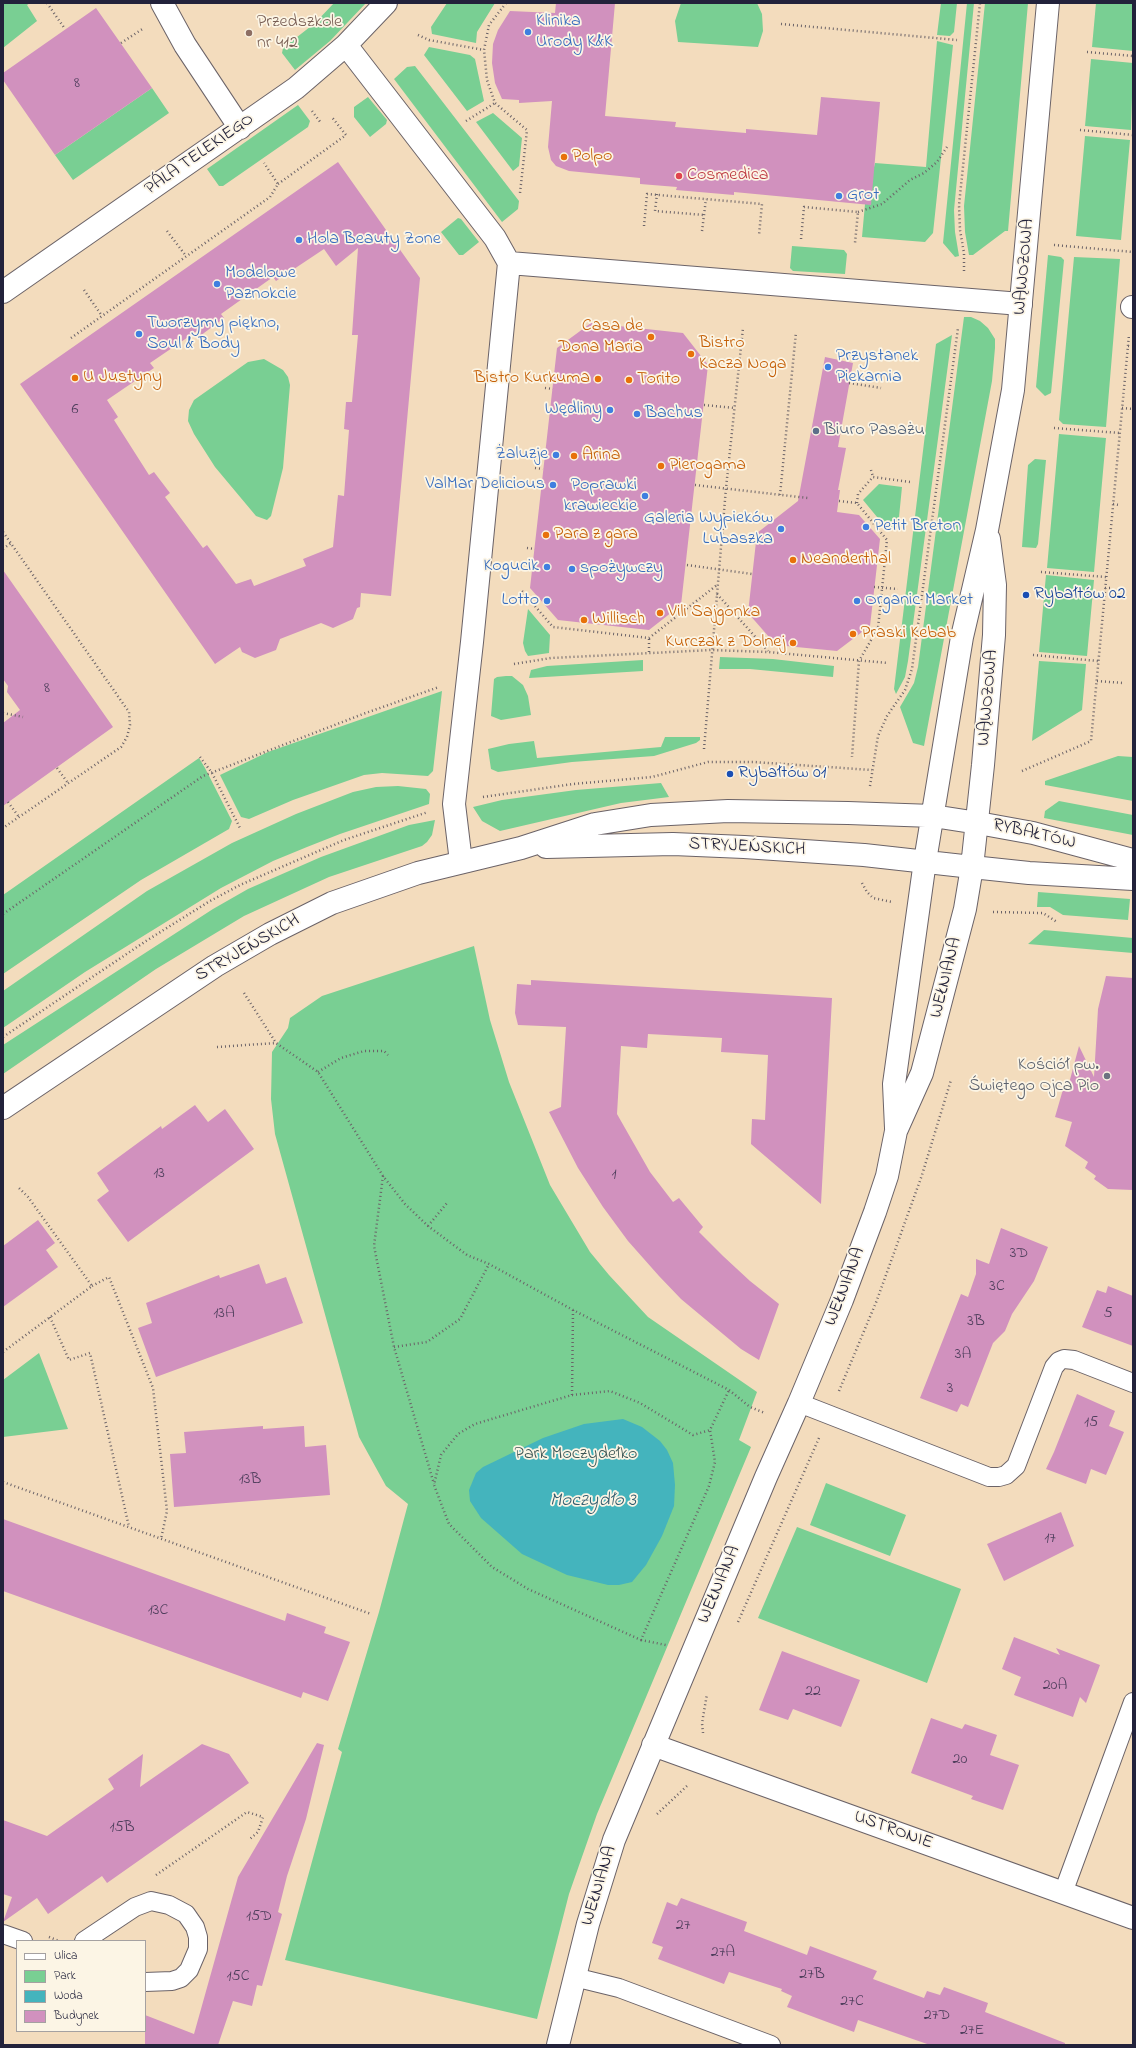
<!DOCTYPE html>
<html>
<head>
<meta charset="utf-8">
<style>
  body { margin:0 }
  #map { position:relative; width:1136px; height:2048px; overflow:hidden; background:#f3dcbd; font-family:"Indie Flower",sans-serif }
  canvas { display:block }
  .frame { position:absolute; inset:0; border:4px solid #22223b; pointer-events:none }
  .legend { position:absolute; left:16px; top:1940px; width:130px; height:92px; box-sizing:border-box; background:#fcf5e5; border:1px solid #a5a1a1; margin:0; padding:5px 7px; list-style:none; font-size:12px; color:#22223b }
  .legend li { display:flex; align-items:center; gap:8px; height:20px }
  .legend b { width:20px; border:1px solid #a5a1a1 }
</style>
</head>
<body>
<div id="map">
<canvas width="1136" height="2048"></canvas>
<div class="frame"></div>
<ul class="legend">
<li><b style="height:5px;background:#fff"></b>Ulica</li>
<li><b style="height:11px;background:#79cf93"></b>Park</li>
<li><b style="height:11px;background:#44b4bd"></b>Woda</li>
<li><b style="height:11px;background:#d191be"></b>Budynek</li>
</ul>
</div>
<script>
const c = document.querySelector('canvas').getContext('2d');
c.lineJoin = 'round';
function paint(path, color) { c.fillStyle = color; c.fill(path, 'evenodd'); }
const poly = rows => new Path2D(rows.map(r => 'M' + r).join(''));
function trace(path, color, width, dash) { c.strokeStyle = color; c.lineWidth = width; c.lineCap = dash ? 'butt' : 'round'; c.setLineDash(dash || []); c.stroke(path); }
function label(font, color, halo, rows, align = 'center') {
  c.font = font + ' "Indie Flower",sans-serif'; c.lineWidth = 3.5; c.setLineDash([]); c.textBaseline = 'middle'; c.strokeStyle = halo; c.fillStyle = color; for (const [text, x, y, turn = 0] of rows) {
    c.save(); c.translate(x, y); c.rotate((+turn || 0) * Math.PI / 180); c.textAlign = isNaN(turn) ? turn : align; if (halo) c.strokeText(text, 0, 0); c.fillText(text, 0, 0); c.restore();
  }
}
paint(poly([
  [3,3,30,3,27,5,37,21,3,48],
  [334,3,366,3,330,41,295,70,282,53,283,48,315,23],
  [447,3,495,3,477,32,476,43,432,34,431,27],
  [681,3,757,3,762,14,763,31,758,47,678,42,675,21],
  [941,3,957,3,954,32,950,36,937,35],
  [967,3,974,3,954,210,955,232,959,256,955,257,943,243],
  [985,3,1028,3,1008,231,1005,231,973,255,969,255,965,232,964,206],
  [1096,3,1133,3,1133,51,1092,47],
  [937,41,953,45,933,233,925,242,862,237,865,204,875,163,926,167],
  [429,47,470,55,475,59,484,101,467,111,424,55],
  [1091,59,1133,63,1131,130,1085,126],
  [415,66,519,201,518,209,502,222,394,79,407,67],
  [152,88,169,113,73,180,55,155],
  [368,97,387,120,386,124,370,137,354,117,354,107],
  [298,105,310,121,308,127,223,186,219,186,207,169],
  [493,113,522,138,519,166,513,171,476,122],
  [1085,136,1130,140,1121,240,1076,236],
  [458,218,461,219,479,242,463,255,459,255,441,232],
  [792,246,844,250,847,254,845,274,793,271,790,268],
  [1048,255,1061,257,1064,260,1051,393,1045,396,1036,387],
  [1074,257,1120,259,1106,427,1063,424,1059,420],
  [964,317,971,317,980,321,988,328,995,339,995,348,992,381,924,746,913,743,900,707,914,683,918,667],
  [952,335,908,661,905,677,896,694,894,689,936,344],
  [264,359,283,370,288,377,290,385,283,468,271,516,267,520,256,516,215,467,194,434,188,421,189,410,194,400,248,362],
  [1059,434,1106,438,1094,572,1047,568],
  [1035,459,1046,460,1038,544,1036,548,1022,547,1028,465],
  [879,484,902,487,898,527,887,529,863,500],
  [1046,575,1094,580,1087,656,1039,652],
  [528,609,550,635,549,653,528,656,525,651,523,643],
  [720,657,773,659,834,666,833,677,750,669,719,669],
  [643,660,643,671,529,678,531,670,547,666],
  [1039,661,1086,664,1082,710,1032,741],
  [506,676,512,676,523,685,528,696,531,715,501,720,491,716,494,679,497,677],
  [442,691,433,771,428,776,382,773,364,775,293,800,249,819,241,817,220,775,268,752],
  [665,737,700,737,700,740,696,743,654,756,572,762,498,772,491,769,488,749,509,744,534,741,537,758,661,747],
  [1118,756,1133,757,1133,801,1045,785,1045,781],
  [199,758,205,768,232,821,229,829,141,880,3,974,3,895],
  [661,783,669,797,621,803,500,831,482,821,473,807,502,800,576,790],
  [398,786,426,789,430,794,429,804,340,834,307,847,273,861,221,888,85,972,3,1028,3,991,147,891,232,843,296,814,353,792,376,787],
  [1059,801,1133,815,1133,835,1044,818,1045,811],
  [435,820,432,835,427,842,422,846,329,877,244,916,156,969,3,1074,3,1045,213,909,248,889,321,857,409,825],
  [1038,892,1130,899,1128,920,1063,915,1050,907,1037,907],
  [1044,930,1133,938,1133,953,1028,944],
  [474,946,490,1020,509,1082,550,1185,590,1252,609,1275,648,1317,757,1392,739,1440,751,1447,597,1814,569,1894,537,2019,285,1960,342,1752,338,1749,379,1612,408,1504,386,1486,359,1437,275,1134,271,1099,272,1052,288,1028,290,1018,322,996],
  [39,1353,68,1429,3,1437,3,1380],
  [826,1483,906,1515,890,1556,810,1525],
  [797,1527,961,1589,927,1683,758,1618]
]), '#79cf93');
paint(poly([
  [623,1419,642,1427,660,1441,667,1450,673,1463,675,1485,674,1506,662,1536,646,1565,632,1582,619,1585,608,1585,567,1575,522,1554,481,1518,470,1501,469,1490,476,1473,483,1467,543,1438,584,1424]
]), '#44b4bd');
paint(poly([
  [556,3,615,3,605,116,676,122,675,127,746,133,746,129,817,135,821,97,880,102,871,205,734,192,734,195,676,190,677,187,640,184,640,178,569,171,556,166,551,160,548,147,552,101,519,103,519,100,502,99,495,83,492,63,493,44,498,30,510,11,555,13],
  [96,8,152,88,55,155,3,80,3,73],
  [338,162,420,278,391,596,361,593,360,607,357,608,353,619,333,628,321,623,280,639,276,650,255,658,242,652,240,647,215,664,20,384],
  [358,248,352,335,358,335,352,402,346,402,344,429,349,430,344,496,338,495,333,547,303,559,306,566,254,586,251,579,236,584,207,545,203,548,165,497,170,493,154,472,149,475,114,420,118,417,107,400,154,368,150,363,197,331,200,336,224,318,221,314,273,277,276,281,324,249,336,266],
  [591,323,683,333,708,365,681,605,649,630,558,620,530,588,557,348],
  [825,357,853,363,838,447,846,448,838,490,840,490,837,512,859,515,880,539,870,626,837,651,776,645,748,613,757,533,798,501],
  [3,570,113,727,3,806,3,723,20,710,7,692,8,686,3,679],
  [1106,976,1133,978,1133,1190,1108,1189,1094,1179,1096,1176,1085,1168,1088,1162,1065,1146,1072,1122,1055,1117,1064,1086,1068,1087,1079,1046,1094,1077,1098,1009],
  [531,980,832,998,821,1204,751,1144,752,1119,765,1120,768,1055,721,1052,722,1038,648,1034,647,1048,621,1046,617,1114,650,1172,673,1202,679,1198,703,1227,699,1232,723,1256,750,1281,779,1304,759,1360,741,1349,681,1299,659,1276,628,1241,603,1207,578,1168,549,1112,561,1107,566,1027,518,1025,515,1013,517,984,531,985],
  [195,1105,208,1122,225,1109,254,1149,128,1242,97,1200,109,1191,97,1173,161,1126,162,1129],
  [38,1220,55,1243,46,1250,58,1267,3,1307,3,1246],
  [1001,1228,1048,1247,1034,1281,1012,1314,1005,1331,993,1343,968,1407,961,1404,957,1412,920,1398,961,1294,968,1297,976,1274,976,1259,989,1264],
  [259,1264,266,1284,286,1277,303,1323,156,1377,138,1328,152,1323,146,1303,219,1275,220,1278],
  [1108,1286,1133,1296,1133,1346,1082,1327,1097,1290,1106,1293],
  [1077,1394,1115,1411,1109,1426,1124,1432,1106,1475,1091,1469,1086,1484,1046,1469,1054,1452],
  [263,1426,263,1429,304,1426,305,1447,326,1445,330,1495,174,1507,170,1454,186,1453,184,1432],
  [1061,1512,1074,1546,1004,1581,987,1544],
  [3,1519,285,1621,287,1613,326,1627,324,1633,350,1642,328,1701,303,1692,301,1698,3,1591],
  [1014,1637,1060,1655,1056,1648,1100,1665,1086,1703,1080,1697,1073,1717,1014,1695,1021,1677,1002,1669],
  [782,1651,860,1680,841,1727,793,1709,788,1720,759,1710],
  [931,1718,962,1729,965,1724,997,1735,990,1755,1019,1765,1003,1810,971,1799,973,1796,911,1773],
  [317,1743,324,1745,306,1819,287,1876,278,1912,282,1914,262,1986,257,1985,252,2006,233,2001,218,2045,145,2045,145,2015,194,2034,238,1877],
  [202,1744,229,1754,249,1783,107,1883,102,1876,48,1914,37,1898,3,1922,12,1897,3,1894,3,1820,47,1836,114,1789,108,1779,143,1754,140,1787],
  [681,1898,747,1922,744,1931,807,1955,810,1946,877,1971,873,1979,924,1998,927,1991,940,1995,944,1987,988,2003,985,2012,1065,2043,1065,2045,930,2045,858,2020,854,2032,787,2007,792,1996,781,1991,782,1989,729,1972,724,1984,658,1959,663,1947,652,1943,667,1902,677,1906]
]), '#d191be');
const lane = poly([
  [799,1403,989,1477,999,1477,1006,1475,1016,1466,1054,1367,1059,1361,1064,1359,1074,1360,1133,1383],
  [1063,1893,1133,1702],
  [3,1934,23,1941],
  [84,1941,135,1907,151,1901,169,1905,186,1914,195,1927,198,1937,198,1949,189,1970,181,1978,172,1981,145,1982],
  [574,1977,619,1988,771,2045]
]);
const street = poly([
  [162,3,185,45,240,128],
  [346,45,495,238,509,263,472,642,454,804,461,862],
  [509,263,1021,304],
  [3,292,296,88,346,45,386,3],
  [1132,307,1133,307],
  [978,823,1033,833,1133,860],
  [896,1128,894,1084,925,861],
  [653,1745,1133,1918],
  [558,2045,588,1924,614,1840,766,1477,799,1403,842,1300,875,1212,887,1176,896,1131,922,1073,965,909,972,867,1029,873,1133,879]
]);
const secondary = poly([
  [546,847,673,844,744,847,864,855,972,867,983,765,994,635,995,585,989,539],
  [925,861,962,637,987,530,1013,390,1048,3],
  [3,1108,215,966,270,934,332,903,418,873,521,848,595,824,651,815,728,811,848,813,933,816,978,823]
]);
trace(lane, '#6b6368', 20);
trace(street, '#6b6368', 24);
trace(secondary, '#6b6368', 24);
trace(poly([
  [47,3,65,29],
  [506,3,489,25,484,50,487,80,495,103,527,130,520,193],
  [781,24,957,40],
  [418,35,429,40,484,50],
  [121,43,144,28],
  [1087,52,1133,56],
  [312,111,321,123],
  [466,121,495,103],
  [1080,130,1133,135],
  [278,184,346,135,331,116],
  [657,194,655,211,704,215],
  [858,212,882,204,910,180,924,173,937,162,947,147],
  [644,226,647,194,762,204,759,235],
  [167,231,186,256],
  [702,231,706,199],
  [801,239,804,207,858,212,855,243],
  [1054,245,1133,252],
  [964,271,964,253,960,230,959,205,980,3],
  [84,290,102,316],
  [71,338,270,197,278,184,264,163],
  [1128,346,1133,346],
  [849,383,881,388],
  [545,388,553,389],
  [704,405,735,408],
  [1122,408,1133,409],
  [1054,428,1120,433],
  [535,468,543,469],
  [871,470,873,477],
  [695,485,808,498],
  [780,495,796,332],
  [839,501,857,503,887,540,878,628,859,661,852,757],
  [857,503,858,494,873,477,910,482],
  [1113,504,1119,505],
  [3,532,129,712,130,725,127,737,121,747,3,828],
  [527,548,535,549],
  [3,549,11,543],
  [687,565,752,574],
  [1041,572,1106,577],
  [874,587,898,589],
  [1105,588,1112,588],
  [522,591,553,627,649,638,717,585],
  [717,594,768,651],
  [649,652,649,638],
  [1033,655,1098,661],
  [514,664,551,658,711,650,768,652,888,663],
  [1097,681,1123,683],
  [3,713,23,717],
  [704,749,726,488,743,328],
  [200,757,212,773,241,830],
  [57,768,68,783],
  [1022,771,1091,741,1129,335],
  [870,786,878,736,887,716,905,690,912,669,958,328],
  [483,797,573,784,652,777,708,762,754,762,872,770],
  [8,802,19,817],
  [862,883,867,892,873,898,892,902],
  [993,912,1043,913,1057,922],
  [3,914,203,776,363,714,439,687],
  [244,993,276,1043,318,1072,383,1176,405,1204,428,1226,467,1255,489,1264,573,1310,729,1390,750,1407,765,1413],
  [3,1037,146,941,210,901,240,885,344,840,428,812],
  [217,1047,276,1043],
  [318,1072,341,1058,364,1051,384,1051,388,1055],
  [383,1176,374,1246,394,1347,434,1484],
  [428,1226,447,1203],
  [92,1286,109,1277,153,1388,167,1511,161,1539],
  [573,1310,572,1395,475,1424,458,1434,441,1455,434,1485,449,1524,492,1567,528,1589,641,1640,709,1486,715,1462,710,1430,729,1390],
  [50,1317,69,1360,90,1353,129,1527],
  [394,1347,427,1342,460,1319,489,1264],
  [3,1352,92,1286,28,1197,19,1188],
  [839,1391,877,1300,922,1175,951,1080],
  [572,1395,610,1391,640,1403,693,1435,710,1430],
  [3,1482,371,1614],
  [738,1622,819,1438],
  [641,1640,666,1645],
  [703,1733,702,1723,707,1694],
  [657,1814,687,1786],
  [156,1875,247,1812,263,1817,258,1832,250,1839],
  [49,1937,59,1941]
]), '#6b6368', 2.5, [1, 3]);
trace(lane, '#fff', 18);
trace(street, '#fff', 22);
trace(secondary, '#fff', 22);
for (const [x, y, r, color] of [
  [528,32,4,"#3f7fe0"],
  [249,33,4,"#8d6e63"],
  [564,157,4,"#e8710a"],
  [679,176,4,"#e0444e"],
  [839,196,4,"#3f7fe0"],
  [299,240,4,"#3f7fe0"],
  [217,284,4,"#3f7fe0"],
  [139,334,4,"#3f7fe0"],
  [651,337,4,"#e8710a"],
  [691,354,4,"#e8710a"],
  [828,367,4,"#3f7fe0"],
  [75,378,4,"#e8710a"],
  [598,379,4,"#e8710a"],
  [629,380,4,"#e8710a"],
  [610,410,4,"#3f7fe0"],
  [637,414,4,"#3f7fe0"],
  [816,431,4,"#5c6f8a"],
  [556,455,4,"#3f7fe0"],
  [574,456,4,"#e8710a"],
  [661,466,4,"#e8710a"],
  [553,485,4,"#3f7fe0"],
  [645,496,4,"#3f7fe0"],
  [866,527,4,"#3f7fe0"],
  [781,529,4,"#3f7fe0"],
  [546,535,4,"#e8710a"],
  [793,560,4,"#e8710a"],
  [547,567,4,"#3f7fe0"],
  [572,569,4,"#3f7fe0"],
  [1026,595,4,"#1a4fb4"],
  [547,601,4,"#3f7fe0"],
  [857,601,4,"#3f7fe0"],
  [660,613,4,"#e8710a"],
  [584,620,4,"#e8710a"],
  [853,634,4,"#e8710a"],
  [793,643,4,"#e8710a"],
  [730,774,4,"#1a4fb4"],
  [1107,1076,4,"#6b7280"]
]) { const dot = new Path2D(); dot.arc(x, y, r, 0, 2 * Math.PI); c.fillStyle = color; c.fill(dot); trace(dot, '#fcf5e5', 1.5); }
label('16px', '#4e3e5c', null, [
  ["8",77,84],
  ["6",75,410],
  ["8",47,689],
  ["13",159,1174],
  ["1",614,1175],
  ["3D",1019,1254],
  ["3C",997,1287],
  ["13A",224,1314],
  ["5",1108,1314],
  ["3B",976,1322],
  ["3A",963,1355],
  ["3",950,1389],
  ["15",1091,1423],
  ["13B",250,1480],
  ["17",1050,1539],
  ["13C",158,1611],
  ["20A",1055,1686],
  ["22",813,1692],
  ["20",960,1760],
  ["15B",122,1828],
  ["15D",259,1917],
  ["27",683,1926],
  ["27A",723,1953],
  ["27B",812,1975],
  ["15C",238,1977],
  ["27C",852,2002],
  ["27D",937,2016],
  ["27E",972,2031]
]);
label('18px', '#366cbe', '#fcf5e5', [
  ["Klinika",536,22],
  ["Urody K&K",536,43],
  ["Grot",847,196],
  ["Hola Beauty Zone",307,240],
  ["Modelowe",225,274],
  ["Paznokcie",225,295],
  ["Tworzymy piękno,",147,324],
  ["Soul & Body",147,345],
  ["Przystanek",836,357],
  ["Piekarnia",836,378],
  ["Wędliny",602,410,"right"],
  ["Bachus",645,414],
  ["Żaluzje",548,455,"right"],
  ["ValMar Delicious",545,485,"right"],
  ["Poprawki",637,486,"right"],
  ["krawieckie",637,507,"right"],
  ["Galeria Wypieków",773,519,"right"],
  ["Lubaszka",773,540,"right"],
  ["Petit Breton",874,527],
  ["Kogucik",539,567,"right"],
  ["spożywczy",580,569],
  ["Lotto",539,601,"right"],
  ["Organic Market",865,601]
], 'left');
label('18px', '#785e54', '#fcf5e5', [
  ["Przedszkole",257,23],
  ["nr 412",257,44]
], 'left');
label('18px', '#22223b', '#fcf5e5', [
  ["PÁLA TELEKIEGO",200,155,-35],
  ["WĄWOZOWA",1025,267,-85],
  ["WĄWOZOWA",989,698,-85],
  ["RYBAŁTÓW",1034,835,13],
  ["STRYJEŃSKICH",747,848,3],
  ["STRYJEŃSKICH",248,949,-30],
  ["WEŁNIANA",947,978,-76],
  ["WEŁNIANA",846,1287,-69],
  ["WEŁNIANA",720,1585,-67],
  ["USTRONIE",893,1831,20],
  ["WEŁNIANA",600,1886,-73]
]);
label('18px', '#c56008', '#fcf5e5', [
  ["Polpo",572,157],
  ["Casa de",643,327,"right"],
  ["Dona Maria",643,348,"right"],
  ["Bistro",699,344],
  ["Kacza Noga",699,365],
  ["U Justyny",83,378],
  ["Bistro Kurkuma",590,379,"right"],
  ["Torito",637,380],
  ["Arina",582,456],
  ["Pierogama",669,466],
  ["Para z gara",554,535],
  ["Neanderthal",801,560],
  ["Vili Sajgonka",668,613],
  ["Willisch",592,620],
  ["Praski Kebab",861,634],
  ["Kurczak z Dolnej",785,643,"right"]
], 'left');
label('18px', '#be3a42', '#fcf5e5', [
  ["Cosmedica",687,176]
], 'left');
label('18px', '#4e5e75', '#fcf5e5', [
  ["Biuro Pasażu",824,431]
], 'left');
label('18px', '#164399', '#fcf5e5', [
  ["Rybałtów 02",1034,595],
  ["Rybałtów 01",738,774]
], 'left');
label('18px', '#5b616d', '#fcf5e5', [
  ["Kościół pw.",1099,1066],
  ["Świętego Ojca Pio",1099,1087]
], 'right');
label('18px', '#3c5655', '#fcf5e5', [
  ["Park Moczydełko",576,1455]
]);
label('italic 19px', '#305c6f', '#fcf5e5', [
  ["Moczydło 3",593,1502]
]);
</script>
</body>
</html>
